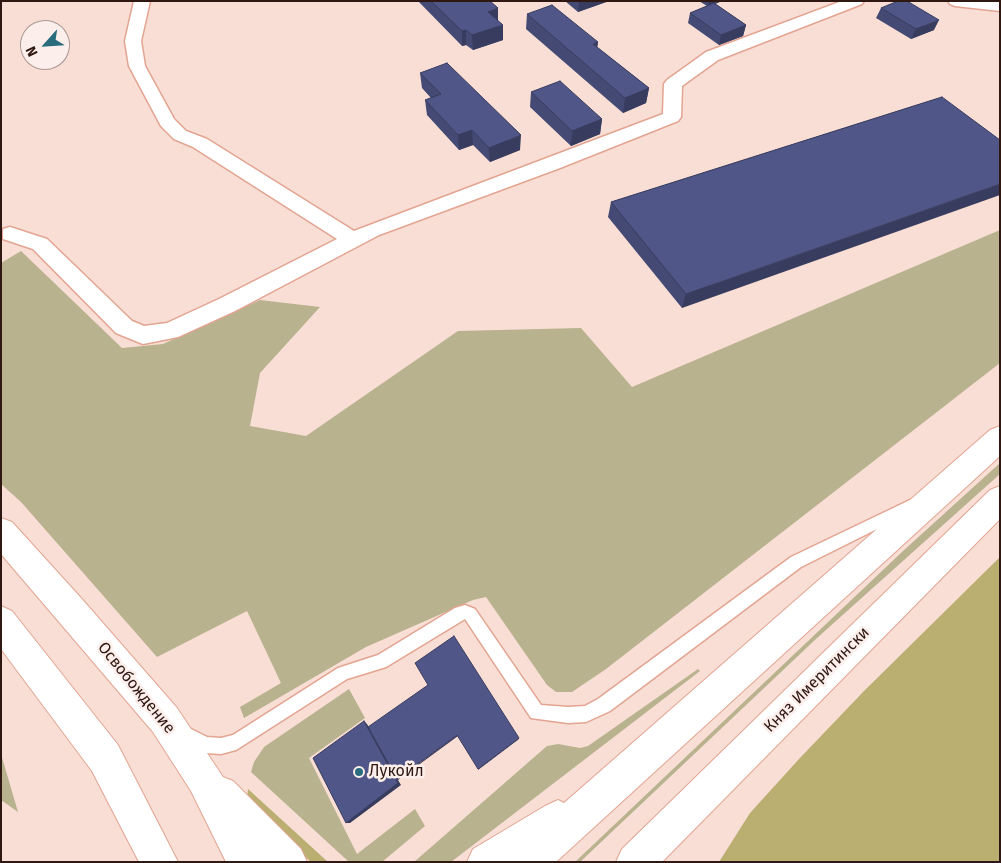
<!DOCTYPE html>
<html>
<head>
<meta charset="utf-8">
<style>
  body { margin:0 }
  #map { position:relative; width:1001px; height:863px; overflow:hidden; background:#f8ded5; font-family:"Fira Sans",sans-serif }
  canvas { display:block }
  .frame { position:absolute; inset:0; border:2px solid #2f1811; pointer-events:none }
  .north { position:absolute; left:20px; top:20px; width:50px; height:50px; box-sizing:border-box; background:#fceeea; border:1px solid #aa9893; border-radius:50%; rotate:244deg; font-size:14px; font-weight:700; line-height:20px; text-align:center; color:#2f1811 }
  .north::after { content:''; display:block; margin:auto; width:18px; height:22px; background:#296c7e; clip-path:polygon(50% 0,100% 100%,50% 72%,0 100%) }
</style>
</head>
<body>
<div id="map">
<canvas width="1001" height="863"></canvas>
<div class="frame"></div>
<div class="north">N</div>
</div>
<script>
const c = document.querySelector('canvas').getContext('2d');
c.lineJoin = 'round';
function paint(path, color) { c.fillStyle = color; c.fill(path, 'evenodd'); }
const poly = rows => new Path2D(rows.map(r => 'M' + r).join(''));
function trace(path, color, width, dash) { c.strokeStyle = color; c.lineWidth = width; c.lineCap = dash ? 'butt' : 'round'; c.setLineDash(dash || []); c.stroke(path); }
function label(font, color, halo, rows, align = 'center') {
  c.font = font + ' "Fira Sans",sans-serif'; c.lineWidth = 5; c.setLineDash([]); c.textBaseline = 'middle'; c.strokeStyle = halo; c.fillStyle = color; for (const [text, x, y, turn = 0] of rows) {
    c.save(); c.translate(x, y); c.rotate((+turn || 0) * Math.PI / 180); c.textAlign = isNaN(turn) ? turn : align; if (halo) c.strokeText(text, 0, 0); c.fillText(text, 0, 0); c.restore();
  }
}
paint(poly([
  [1000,230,1000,363,606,669,572,692,556,692,547,685,486,597,473,600,366,647,244,718,240,707,281,683,247,611,157,657,21,502,1,484,1,263,21,251,122,348,163,344,260,300,320,307,260,373,250,426,306,436,458,331,581,328,632,387],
  [1000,463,1000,474,817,638,580,862,575,862,903,551],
  [698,669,700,671,451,862,414,862,547,746,558,744,580,748,588,746],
  [349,689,365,718,309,758,357,854,415,809,425,826,382,862,349,862,251,772,254,762,264,747],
  [1,754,18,812,1,800]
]), '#b9b28f');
paint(poly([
  [1000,557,1000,862,719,862,750,813,799,759,864,691],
  [248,789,328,862,311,862,255,811,247,799]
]), '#baae71');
const service = poly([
  [910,500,915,502,917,506,915,510,801,567,610,711,586,722,568,723,531,718,465,619,386,667,347,679,236,750,221,754,206,753,179,740,177,734,179,728,185,726,207,737,221,738,233,735,338,668,378,655,455,608,465,605,475,609,541,705,568,707,585,706,598,699,791,557,910,500]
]);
const minor = poly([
  [134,1,150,1,141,41,145,66,174,119,186,131,207,139,354,231,663,114,664,84,667,80,706,52,842,1,864,1,862,4,718,60,682,86,681,117,678,121,560,168,379,235,235,311,178,337,143,344,116,333,33,249,3,239,3,229,10,227,47,239,132,321,144,326,167,323,219,299,337,239,193,147,174,139,161,126,129,66,125,41,134,1],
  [948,1,1000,1,1000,11,955,6,950,4,948,1]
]);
const tertiary = poly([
  [1000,426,1000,456,556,862,467,862,473,849,545,806,558,800,564,803,990,430,1000,426],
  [1000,486,1000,519,662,862,616,862,622,849,990,490,1000,486],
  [1,518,12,522,81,598,177,708,223,777,233,781,301,849,307,862,226,862,191,791,153,732,1,554,1,518],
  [1,606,12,611,118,745,178,862,139,862,92,771,1,649,1,606]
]);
trace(service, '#e3a491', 3);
trace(minor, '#e3a491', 3);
trace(tertiary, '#e3a491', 2);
paint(service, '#fff');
paint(minor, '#fff');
paint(tertiary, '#fff');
paint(poly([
  [418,1,490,1,498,20,503,40,473,50,466,45,462,46],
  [565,1,609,1,578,12],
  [699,1,722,1,715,4,746,25,743,36,719,45,688,23,690,13,707,6],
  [881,8,934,30,911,39,876,18],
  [527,14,598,42,597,47,649,88,646,103,623,113,526,29],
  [420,73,520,150,490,162,473,145,459,150,427,115,425,100,431,98,422,88],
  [531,92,602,119,600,134,571,146,530,107],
  [942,97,682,308,608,217,611,202]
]), '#454a74');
paint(poly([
  [579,1,609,1,578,12],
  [709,1,722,1,707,7],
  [498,8,498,23,488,12],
  [939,20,934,30,911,39,916,29],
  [503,25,503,40,473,50,472,35],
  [746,25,743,36,719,45,721,35],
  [466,30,466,45,462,46,462,31],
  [598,42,596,57,593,44],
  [649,88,646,103,623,113,625,98],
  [602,119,600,134,571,146,572,131],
  [472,130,473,145,459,150,458,135],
  [521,135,520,150,490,162,489,148],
  [1000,184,1000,195,682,308,686,294],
  [364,721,367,724,398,779,457,735,458,736,398,780,401,785,350,823,346,823],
  [519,738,519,739,478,770,478,769]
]), '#383c5e');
const building = poly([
  [431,1,490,1,498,8,488,12,503,25,472,35,466,30,462,31,431,1],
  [898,1,907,1,939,20,916,29,881,8,898,1],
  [714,3,746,25,721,35,690,13,714,3],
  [552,5,598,42,593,44,649,88,625,98,527,14,552,5],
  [447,63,521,135,489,148,472,130,458,135,425,100,441,94,420,73,447,63],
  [560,81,602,119,572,131,531,92,560,81],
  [942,97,1000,140,1000,184,686,294,611,202,942,97],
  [454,636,519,738,478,769,457,735,397,779,368,727,428,685,415,663,454,636],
  [364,721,398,783,346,823,313,758,364,721]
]);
paint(building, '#505687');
trace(building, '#383c5e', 1);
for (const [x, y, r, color] of [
  [359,772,5,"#296c7e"]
]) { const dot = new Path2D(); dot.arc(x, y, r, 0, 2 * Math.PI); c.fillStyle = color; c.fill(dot); trace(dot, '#fceeea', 2); }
label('16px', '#2f1811', '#fceeea', [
  ["Княз Имеритински",817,680,-45],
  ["Освобождение",136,688,51]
]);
label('16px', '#2f1811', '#fceeea', [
  ["Лукойл",369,772]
], 'left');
</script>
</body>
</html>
